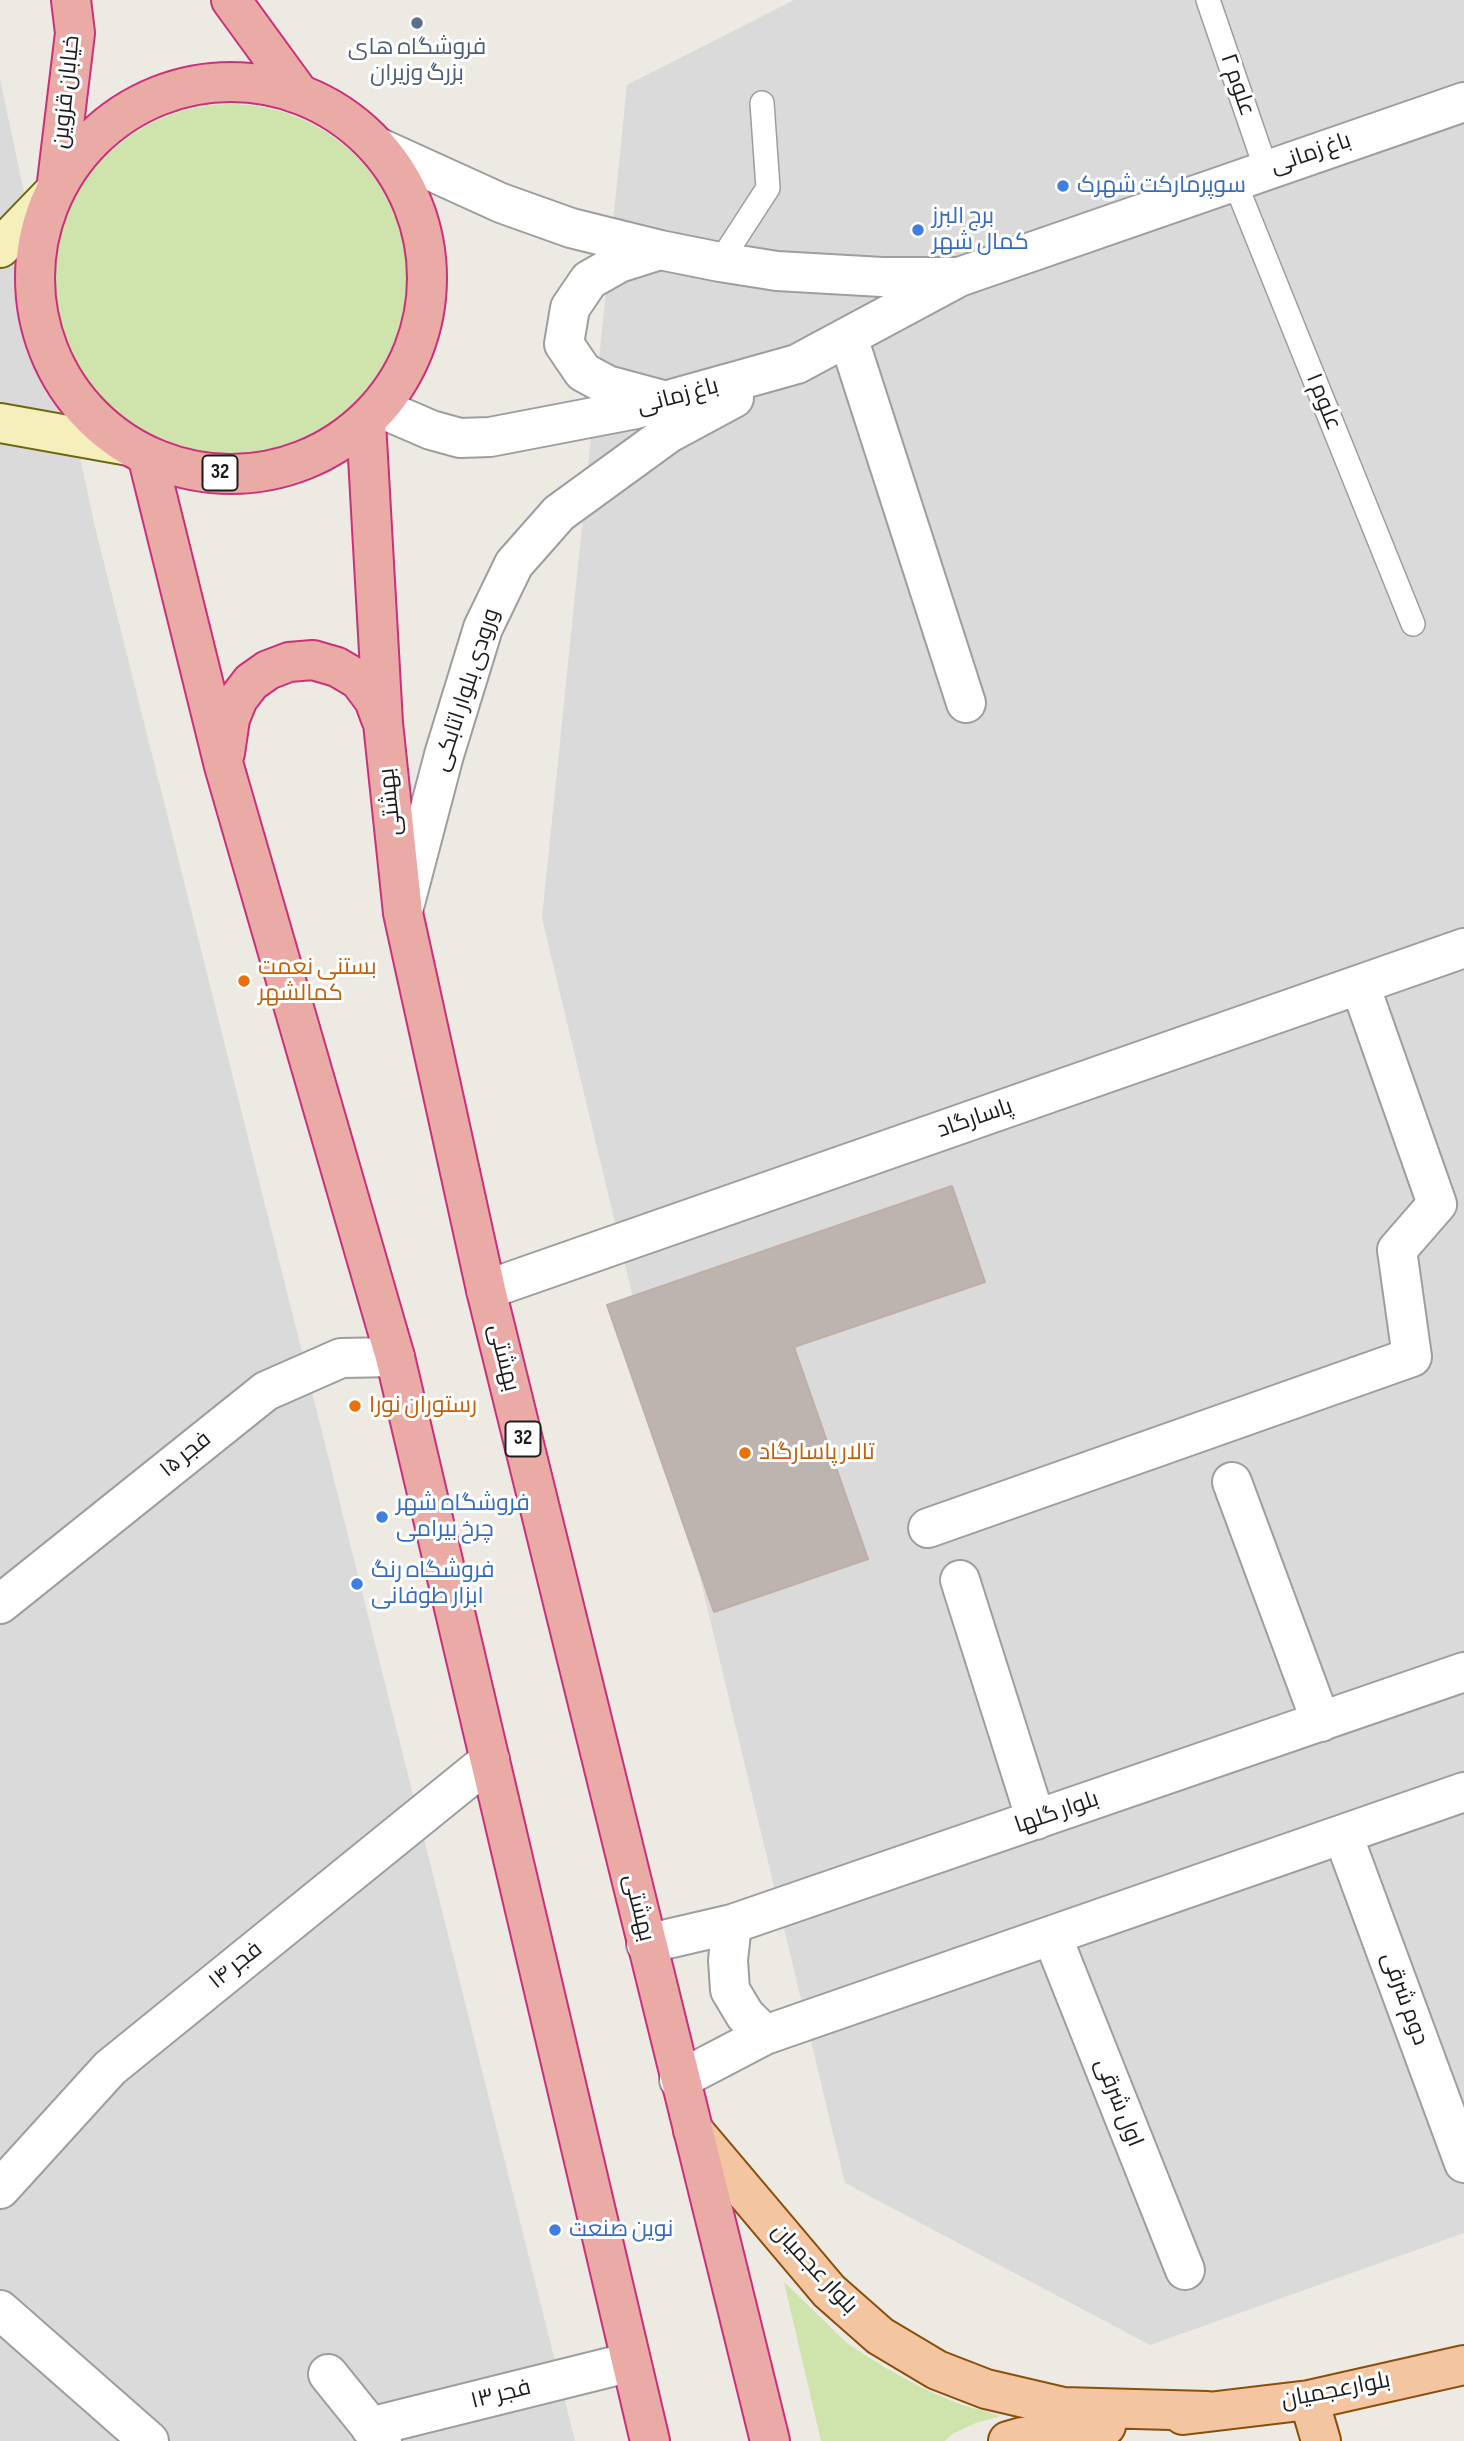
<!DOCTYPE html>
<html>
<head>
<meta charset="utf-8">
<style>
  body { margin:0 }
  canvas { display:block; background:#ede9e3 }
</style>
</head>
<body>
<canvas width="1464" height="2441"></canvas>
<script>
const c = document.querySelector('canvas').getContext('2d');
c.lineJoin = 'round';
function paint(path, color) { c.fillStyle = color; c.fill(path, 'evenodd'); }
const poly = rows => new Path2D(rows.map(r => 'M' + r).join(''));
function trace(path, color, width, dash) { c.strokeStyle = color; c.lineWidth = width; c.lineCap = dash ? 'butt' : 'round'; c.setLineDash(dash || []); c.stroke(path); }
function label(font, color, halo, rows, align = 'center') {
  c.font = font + ' "Sofia Sans Condensed",Cairo,sans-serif'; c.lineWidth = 6; c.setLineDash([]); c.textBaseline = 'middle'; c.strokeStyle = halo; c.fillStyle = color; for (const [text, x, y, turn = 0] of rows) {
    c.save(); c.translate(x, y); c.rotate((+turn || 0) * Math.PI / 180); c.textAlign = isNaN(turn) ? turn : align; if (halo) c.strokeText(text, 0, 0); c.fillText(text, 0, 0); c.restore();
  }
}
paint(poly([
  [794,0,1464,0,1464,2233,1150,2345,845,2183,542,918,627,85],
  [0,79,94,523,575,2441,0,2441]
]), '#dbdada');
paint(poly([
  '55 280a176 176 0 1 1 352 0a176 176 0 1 1-352 0Z',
  [784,2282,848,2344,884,2367,924,2389,959,2404,1001,2416,976,2423,952,2434,945,2441,821,2441]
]), '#cfe4ad');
const building = poly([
  [952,1186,985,1282,794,1347,868,1559,714,1612,607,1305,952,1186]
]);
paint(building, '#bdb4b0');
trace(building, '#beaea7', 2);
const service = poly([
  [1208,0,1266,169],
  [1234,180,1413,624],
  [720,262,768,188,762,103]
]);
const minor = poly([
  [380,148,501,203,571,228,660,250,720,262,777,271,882,277,954,277],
  [660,250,619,263,589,280,570,308,564,344,583,372,607,385,663,400],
  [848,337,966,703],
  [380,408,431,430,460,438,490,437,636,409,797,364,959,277,1464,102],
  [403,911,444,755,483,628,514,564,559,513,669,433,734,398],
  [486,1290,1464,948],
  [1232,1482,1321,1722],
  [928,1528,1412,1357,1397,1250,1437,1204,1360,985],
  [960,1580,1036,1820],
  [0,1604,266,1391,341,1358,395,1357],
  [1343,1835,1464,2163],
  [732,1924,728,1960,730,1990,745,2015,765,2035],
  [1052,1936,1185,2270],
  [646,1944,732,1924,1464,1672],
  [679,2080,765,2035,1464,1792],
  [0,2189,110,2068,490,1760],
  [0,2310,149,2441],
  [328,2374,382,2441],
  [370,2427,631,2362]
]);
const secondary = poly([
  [0,248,53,193],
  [0,423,129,446]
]);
const primary = poly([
  [693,2130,829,2291,880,2336,937,2370,986,2389,1063,2407,1207,2411],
  [1309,2400,1321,2441],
  [1183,2415,1309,2400,1464,2365],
  [1008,2441,1022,2437,1106,2426]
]);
const trunk = poly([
  [231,0,298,92],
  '35 278a196 196 0 1 1 392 0a196 196 0 1 1-392 0Z',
  [57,182,75,33,71,0],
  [366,422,383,723,403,913,486,1290,770,2441],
  [147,455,224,766,395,1357,650,2441],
  [225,753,230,719,238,699,251,682,268,670,289,662,313,660,337,667,359,680,374,700,381,719]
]);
trace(service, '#9e9e9e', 26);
trace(minor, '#9e9e9e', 42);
trace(secondary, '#6b680d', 42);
trace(primary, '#8a4f0b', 42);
trace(trunk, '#cb317b', 42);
trace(service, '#fff', 23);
trace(minor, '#fff', 38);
trace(secondary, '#f4efbb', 38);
trace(primary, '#f4c5a1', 38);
trace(trunk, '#eaaaa6', 38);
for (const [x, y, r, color] of [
  [417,23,7,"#5c6f8a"],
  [1063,186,7,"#3f7fe0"],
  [918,230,7,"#3f7fe0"],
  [244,981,7,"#e8710a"],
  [355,1406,7,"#e8710a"],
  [745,1453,7,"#e8710a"],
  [382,1517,7,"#3f7fe0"],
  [357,1584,7,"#3f7fe0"],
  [555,2230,7,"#3f7fe0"]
]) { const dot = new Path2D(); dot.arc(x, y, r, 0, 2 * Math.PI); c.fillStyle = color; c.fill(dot); trace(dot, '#fff', 2.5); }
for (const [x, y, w] of [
  [220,473,35],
  [523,1439,35]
]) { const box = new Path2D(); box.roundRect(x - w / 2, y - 17.5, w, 35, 5); c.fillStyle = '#fff'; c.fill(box); trace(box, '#1d1d1d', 2); }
label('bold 21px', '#1d1d1d', null, [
  ["32",220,473],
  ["32",523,1439]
]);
label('23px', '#4e5e75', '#fff', [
  ["فروشگاه های",417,48],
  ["بزرگ وزیران",417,74]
]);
label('23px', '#1d1d1d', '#fff', [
  ["علوم ۲",1237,85,71],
  ["خیابان قزوین",67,92,-84],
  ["باغ زمانی",1311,154,-19],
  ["باغ زمانی",678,397,-15],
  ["علوم ۱",1323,402,68],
  ["ورودی بلوار اتابکی",467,690,-72],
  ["بهشتی",391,802,-96],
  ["پاسارگاد",975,1119,-19],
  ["بهشتی",503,1358,76],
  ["فجر ۱۵",186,1455,-39],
  ["بلوار گلها",1057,1813,-19],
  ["بهشتی",638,1908,76],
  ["فجر ۱۴",236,1966,-39],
  ["دوم شرقی",1404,1999,70],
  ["اول شرقی",1118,2103,68],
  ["بلوار عجمیان",814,2269,47],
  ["بلوارعجمیان",1336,2391,-11],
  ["فجر ۱۳",501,2395,-14]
]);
label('23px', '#366cbe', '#fff', [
  ["سوپرمارکت شهرک",1077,186],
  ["برج البرز",932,217],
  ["کمال شهر",932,243],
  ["فروشگاه شهر",396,1504],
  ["چرخ بیرامی",396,1530],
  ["فروشگاه رنگ",371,1571],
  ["ابزار طوفانی",371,1597],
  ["نوین صنعت",569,2230]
], 'left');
label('23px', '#c56008', '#fff', [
  ["بستنی نعمت",258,968],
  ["کمالشهر",258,994],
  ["رستوران نورا",369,1406],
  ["تالار پاسارگاد",759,1453]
], 'left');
</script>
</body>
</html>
